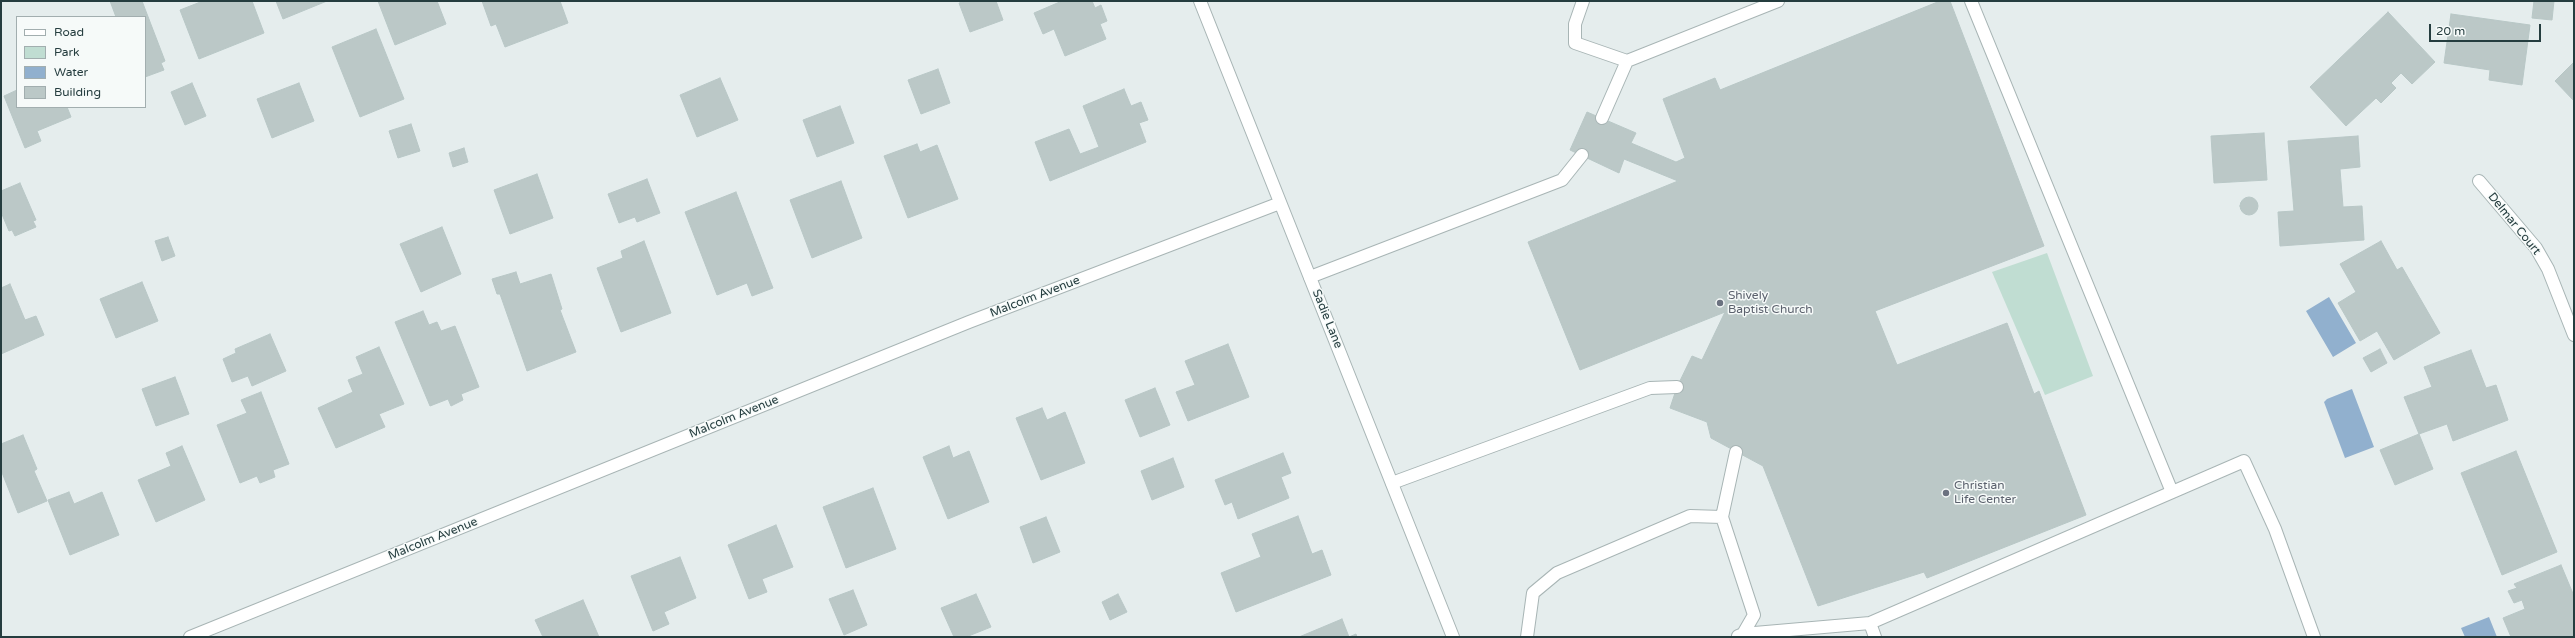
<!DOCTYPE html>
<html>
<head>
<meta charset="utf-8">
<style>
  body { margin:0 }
  #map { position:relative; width:2575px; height:638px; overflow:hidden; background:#e5eded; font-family:"Varela Round",sans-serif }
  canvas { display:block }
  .frame { position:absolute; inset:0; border:2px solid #253d3f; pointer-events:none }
  .legend { position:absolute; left:16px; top:16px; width:130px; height:92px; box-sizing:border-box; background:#f6faf9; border:1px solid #a2aeaf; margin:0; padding:5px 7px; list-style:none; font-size:12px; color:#253d3f }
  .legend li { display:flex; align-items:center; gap:8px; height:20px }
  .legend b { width:20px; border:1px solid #a2aeaf }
  .scale { position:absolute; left:2429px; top:24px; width:112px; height:18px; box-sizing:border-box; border:2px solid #253d3f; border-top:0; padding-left:5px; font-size:12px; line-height:14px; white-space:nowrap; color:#253d3f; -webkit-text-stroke:3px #f6faf9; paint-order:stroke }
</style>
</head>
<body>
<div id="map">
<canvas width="2575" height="638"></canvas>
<div class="frame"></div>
<ul class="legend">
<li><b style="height:5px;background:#fff"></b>Road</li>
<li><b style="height:11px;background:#c0ddd2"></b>Park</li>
<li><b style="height:11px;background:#91b0ce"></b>Water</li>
<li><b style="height:11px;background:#bbc8c7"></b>Building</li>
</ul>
<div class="scale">20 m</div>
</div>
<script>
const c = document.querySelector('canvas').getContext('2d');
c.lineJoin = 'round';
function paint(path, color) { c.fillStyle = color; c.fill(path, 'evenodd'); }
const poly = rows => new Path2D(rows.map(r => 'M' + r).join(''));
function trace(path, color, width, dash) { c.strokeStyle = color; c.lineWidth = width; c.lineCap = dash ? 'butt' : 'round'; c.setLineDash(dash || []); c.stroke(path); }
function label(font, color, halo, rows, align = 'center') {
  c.font = font + ' "Varela Round",sans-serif'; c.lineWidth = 3; c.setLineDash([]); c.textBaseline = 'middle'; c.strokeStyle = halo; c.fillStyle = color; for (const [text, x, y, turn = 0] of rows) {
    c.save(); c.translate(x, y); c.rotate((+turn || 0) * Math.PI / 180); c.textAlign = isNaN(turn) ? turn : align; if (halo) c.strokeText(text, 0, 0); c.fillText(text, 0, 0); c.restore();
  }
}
paint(poly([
  [2047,253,2093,376,2045,395,1992,272]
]), '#c0ddd2');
paint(poly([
  [2329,297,2356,343,2333,357,2306,311],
  [2352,389,2374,447,2345,458,2324,402,2327,399],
  [2489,617,2497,637,2465,637,2461,628]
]), '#91b0ce');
const building = poly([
  [110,1,142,1,165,61,161,63,164,70,145,77,145,17,116,17,110,1],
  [203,1,252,1,264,33,199,59,180,10,203,1],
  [276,1,327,1,283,19,276,1],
  [378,1,437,1,446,24,395,45,378,1],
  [482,1,560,1,568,23,505,47,496,24,491,26,482,1],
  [966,1,996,1,1003,20,970,32,959,3,966,1],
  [1062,1,1092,1,1095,8,1101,5,1107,21,1100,24,1106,39,1065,56,1054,29,1043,34,1034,13,1062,1],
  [1940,1,1950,1,2044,246,1875,311,1897,365,2007,323,2034,394,2039,391,2086,515,1927,578,1924,572,1818,606,1763,466,1711,438,1707,422,1670,408,1677,387,1692,356,1702,360,1725,312,1580,370,1528,242,1678,181,1624,159,1619,173,1570,150,1587,112,1636,133,1631,143,1676,162,1685,158,1663,99,1715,78,1720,90,1940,1],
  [2534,1,2554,1,2552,20,2532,18,2534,1],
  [2388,12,2435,62,2412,84,2401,73,2391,83,2396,88,2381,103,2376,98,2346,126,2310,87,2388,12],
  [2451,14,2530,25,2522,85,2489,80,2490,70,2444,63,2451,14],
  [376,29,404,99,360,117,332,47,376,29],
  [2574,62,2574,101,2555,81,2574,62],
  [938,69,950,103,921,114,908,80,938,69],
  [720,78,738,120,697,137,680,95,720,78],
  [192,83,206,116,185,125,171,92,192,83],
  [299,83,314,121,272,138,257,99,299,83],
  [1124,89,1131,106,1141,102,1148,120,1139,123,1146,142,1050,181,1035,142,1069,129,1080,154,1099,147,1083,106,1124,89],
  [17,90,17,107,67,107,71,117,37,131,41,141,25,148,4,96,17,90],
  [840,106,854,143,817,157,803,120,840,106],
  [411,124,420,151,398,158,389,131,411,124],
  [2264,133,2267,180,2214,183,2211,136,2264,133],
  [2358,136,2360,167,2340,169,2343,207,2362,206,2364,240,2280,246,2278,212,2294,211,2288,141,2358,136],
  [917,144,920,152,937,145,958,199,908,218,884,156,917,144],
  [464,148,468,162,453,167,449,153,464,148],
  [537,174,553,218,510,234,494,190,537,174],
  [647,179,660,213,637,222,635,217,619,223,608,194,647,179],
  [841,181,862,238,812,258,790,200,841,181],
  [20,183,36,220,33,221,36,227,15,236,12,230,9,231,1,212,1,191,20,183],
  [736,192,773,288,752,296,747,283,717,295,685,212,736,192],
  '2240 206a9 9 0 1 1 18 0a9 9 0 1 1-18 0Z',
  [442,227,461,274,421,292,400,244,442,227],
  [168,237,175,256,162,261,155,241,168,237],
  [644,241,671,313,621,332,597,268,623,258,621,251,644,241],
  [2381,241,2397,270,2402,267,2440,333,2394,360,2377,331,2360,341,2338,303,2356,292,2340,264,2381,241],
  [516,272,520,284,551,274,562,309,560,310,576,352,527,371,500,294,497,294,492,279,516,272],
  [142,282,158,321,116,338,100,299,142,282],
  [10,284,25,320,36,316,44,335,1,354,1,288,10,284],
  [423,311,429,325,437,322,441,331,455,326,479,387,461,394,463,400,451,406,448,399,430,406,395,322,423,311],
  [270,334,286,371,252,386,248,376,232,382,223,359,236,353,235,349,270,334],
  [1228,344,1249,397,1188,421,1176,392,1195,385,1185,361,1228,344],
  [379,347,404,404,379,414,385,427,336,448,318,408,353,392,348,380,363,374,356,357,379,347],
  [2380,349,2387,363,2371,372,2363,358,2380,349],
  [2471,350,2486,388,2496,385,2508,420,2453,441,2447,424,2419,434,2404,397,2432,387,2424,367,2471,350],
  [175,377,189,414,156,426,142,389,175,377],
  [1155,388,1170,425,1140,437,1125,400,1155,388],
  [261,392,289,464,273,470,275,477,260,483,257,476,240,483,217,425,247,413,241,400,261,392],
  [1042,408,1047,420,1065,412,1085,463,1041,480,1016,418,1042,408],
  [2419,434,2433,469,2395,485,2380,450,2419,434],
  [23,435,37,469,34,471,47,501,18,513,1,470,1,444,23,435],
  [182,446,205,500,156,522,138,480,171,466,166,453,182,446],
  [949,446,953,458,969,451,989,502,948,519,923,457,949,446],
  [2516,451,2557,552,2502,575,2461,473,2516,451],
  [1283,453,1291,473,1281,477,1289,498,1238,519,1232,502,1225,505,1215,480,1283,453],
  [1173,458,1184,487,1152,500,1141,471,1173,458],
  [873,488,896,549,846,568,823,507,873,488],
  [69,492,74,504,102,492,119,535,70,555,48,500,69,492],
  [1298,516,1312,554,1322,550,1331,575,1236,612,1221,573,1261,557,1252,534,1298,516],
  [1046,517,1060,552,1033,563,1020,527,1046,517],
  [776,525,793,567,762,579,767,592,749,599,728,545,776,525],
  [680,557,696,598,664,612,669,624,653,631,631,576,680,557],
  [2561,565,2574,596,2574,637,2511,637,2503,618,2525,609,2522,600,2514,603,2508,591,2517,588,2514,584,2561,565],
  [853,590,867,625,844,635,829,599,853,590],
  [976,594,991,627,966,637,954,637,941,608,976,594],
  [1118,594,1127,612,1110,620,1102,602,1118,594],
  [583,600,599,637,543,637,535,620,583,600],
  [1342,619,1349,637,1356,634,1357,637,1299,637,1342,619]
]);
paint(building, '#bbc8c7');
trace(building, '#b8c7c6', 1);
const lane = poly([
  [1583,1,1575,24,1575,43,1627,61],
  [1971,1,2172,492],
  [1602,118,1627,61,1778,1],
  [1310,277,1562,180,1582,155],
  [1392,483,1650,388,1677,387],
  [1722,517,1736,452],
  [1870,623,1875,637],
  [1743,634,1870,623,2244,461,2275,529,2314,637],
  [1527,637,1533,593,1557,573,1690,516,1722,517,1754,615,1743,634,1738,636]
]);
const street = poly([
  [1200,1,1453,637],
  [2479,181,2536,248,2548,269,2574,335],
  [190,637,969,322,1280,203]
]);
trace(lane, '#a8b5b5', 14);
trace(street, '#a8b5b5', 14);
trace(lane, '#fff', 12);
trace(street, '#fff', 12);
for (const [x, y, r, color] of [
  [1720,303,4,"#6b7280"],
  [1946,493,4,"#6b7280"]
]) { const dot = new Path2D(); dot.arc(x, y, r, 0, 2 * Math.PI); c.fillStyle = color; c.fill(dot); trace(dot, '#f6faf9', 1.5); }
label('12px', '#253d3f', '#f6faf9', [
  ["Delmar Court",2514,224,51],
  ["Malcolm Avenue",1035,297,-21],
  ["Sadie Lane",1327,319,68],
  ["Malcolm Avenue",734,417,-22],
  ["Malcolm Avenue",433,539,-22]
]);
label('12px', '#5b616d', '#f6faf9', [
  ["Shively",1728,296],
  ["Baptist Church",1728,310],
  ["Christian",1954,486],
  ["Life Center",1954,500]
], 'left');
</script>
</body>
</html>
